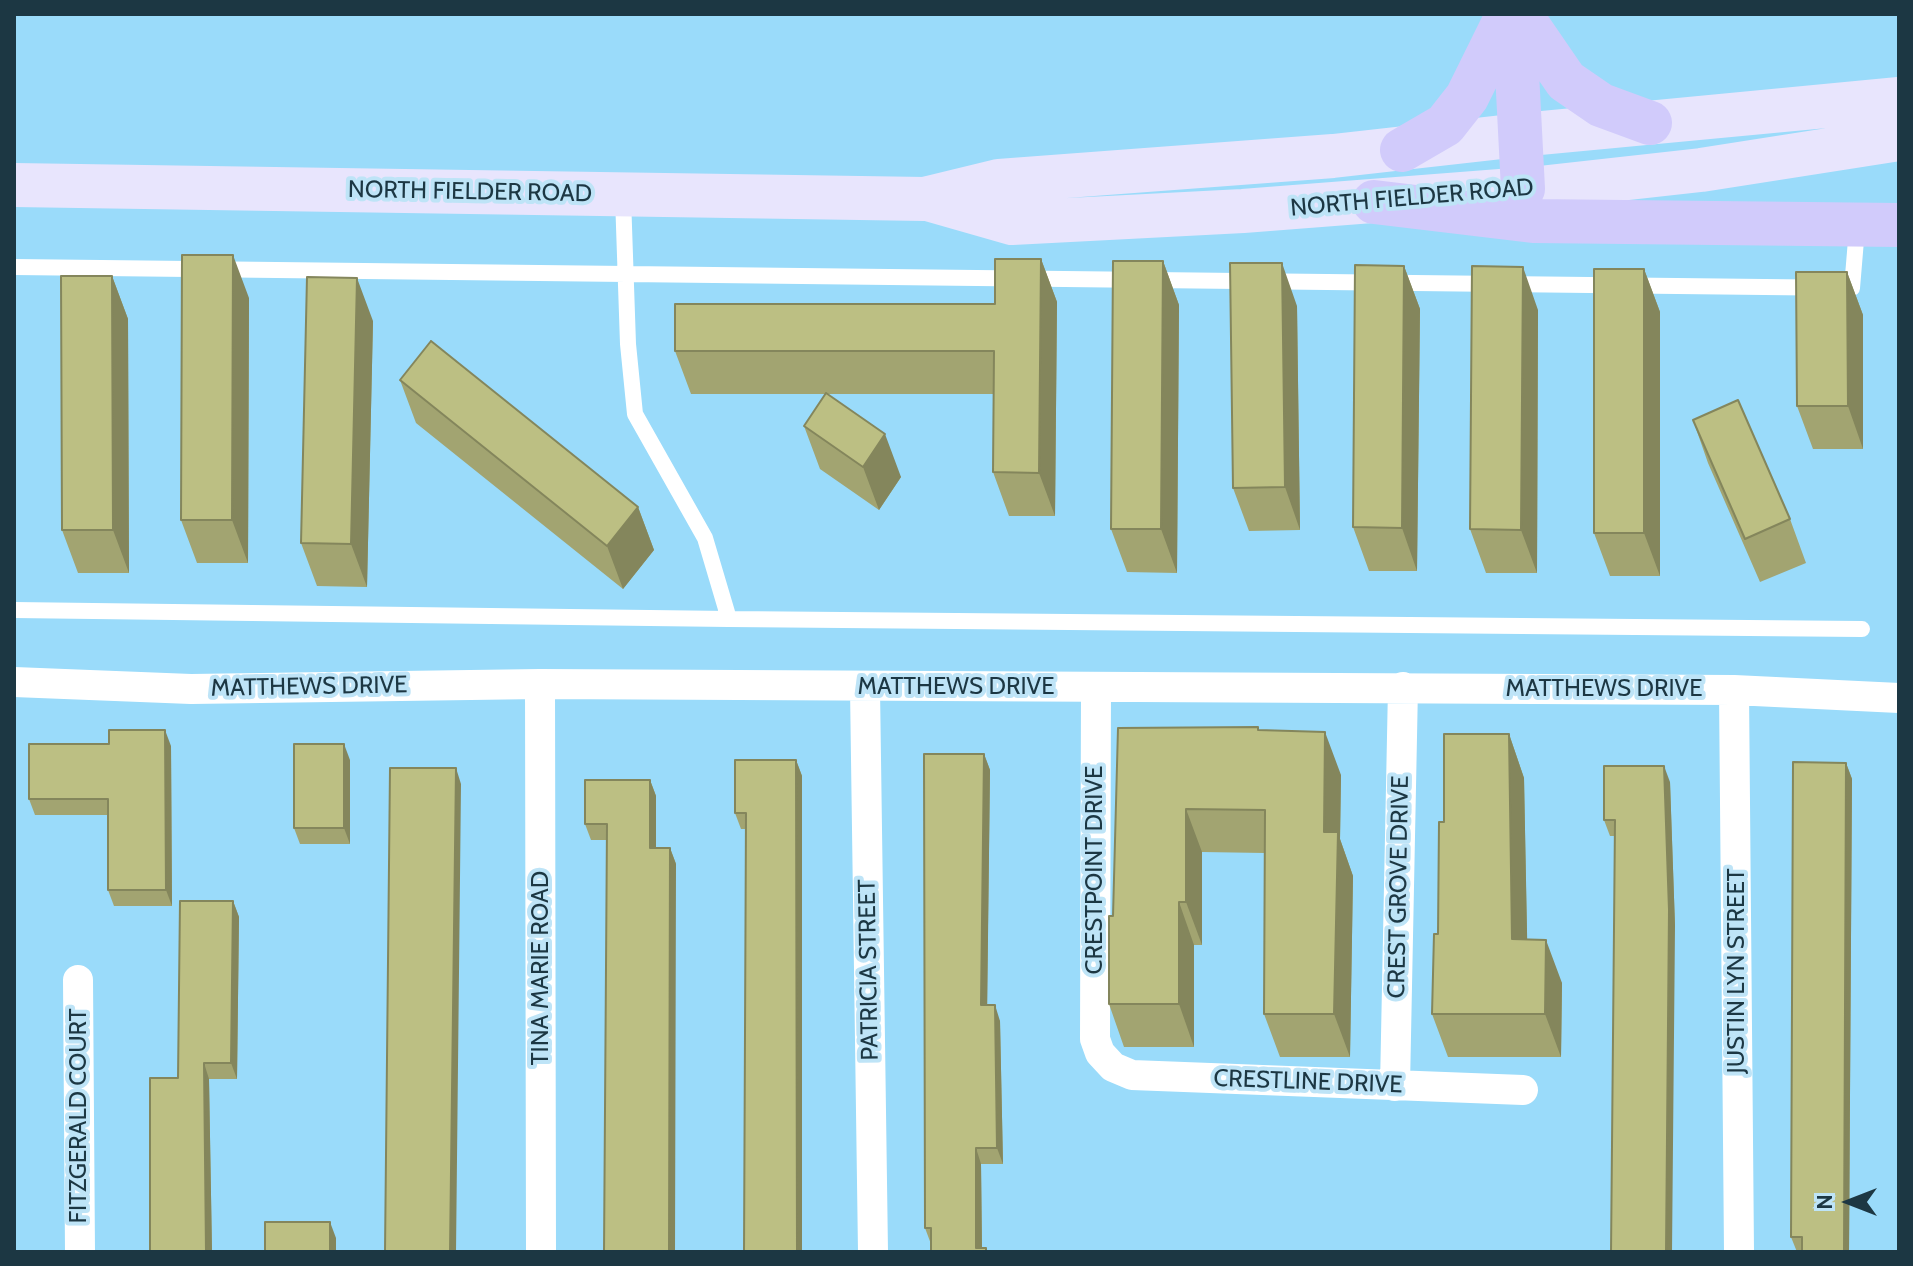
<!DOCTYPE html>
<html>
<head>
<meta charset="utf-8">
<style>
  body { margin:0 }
  #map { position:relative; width:1913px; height:1266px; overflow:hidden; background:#9adbfa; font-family:Cabin,sans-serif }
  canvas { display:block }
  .frame { position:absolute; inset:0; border:16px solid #1c3743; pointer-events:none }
  .north { position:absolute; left:1809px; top:1162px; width:80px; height:80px; -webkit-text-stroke:6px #bee4f7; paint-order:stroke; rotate:270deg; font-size:22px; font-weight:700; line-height:32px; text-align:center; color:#1c3743 }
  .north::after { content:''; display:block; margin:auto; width:28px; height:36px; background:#1c3743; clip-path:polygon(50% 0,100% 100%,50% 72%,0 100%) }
</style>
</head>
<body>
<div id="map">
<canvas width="1913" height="1266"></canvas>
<div class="frame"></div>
<div class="north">N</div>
</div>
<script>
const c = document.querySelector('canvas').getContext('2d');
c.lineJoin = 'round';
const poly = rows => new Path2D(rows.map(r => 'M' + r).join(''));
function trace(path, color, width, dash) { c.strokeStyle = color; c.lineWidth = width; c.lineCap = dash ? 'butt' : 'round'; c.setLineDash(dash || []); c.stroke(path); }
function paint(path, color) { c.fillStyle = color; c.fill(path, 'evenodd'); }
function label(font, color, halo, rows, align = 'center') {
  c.font = font + ' Cabin,sans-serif'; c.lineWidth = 8; c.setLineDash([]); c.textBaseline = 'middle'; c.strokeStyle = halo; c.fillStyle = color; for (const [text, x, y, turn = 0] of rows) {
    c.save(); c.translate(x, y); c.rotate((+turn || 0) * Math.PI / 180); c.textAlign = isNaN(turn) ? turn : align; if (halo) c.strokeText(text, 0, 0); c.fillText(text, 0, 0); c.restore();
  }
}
trace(poly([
  [14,267,1852,288,1857,228],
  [14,610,729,619,705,538,635,414,628,344,623,197],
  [729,619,1862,629]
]), '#fff', 16);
trace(poly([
  [14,682,191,689,540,684,1734,690,1899,698],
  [540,684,541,1252],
  [1096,687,1095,1039,1100,1053,1113,1067,1132,1075,1523,1090],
  [865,688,873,1252],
  [1734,690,1739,1252],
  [78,980,80,1252],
  [1395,1086,1403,687]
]), '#fff', 30);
trace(poly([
  [14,185,925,199,999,181,1333,156,1520,135,1899,99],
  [928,199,1012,223,1243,211,1539,188,1701,170,1899,139]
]), '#e8e5fd', 44);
trace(poly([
  [1514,14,1523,189],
  [1520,14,1566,81,1601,105,1650,123],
  [1402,150,1445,125,1467,97,1508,14],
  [1374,202,1533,221,1899,225]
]), '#d1cbfb', 44);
paint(poly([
  [1041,259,1057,302,1055,516,1009,516,993,472,994,394,828,394,901,477,879,510,820,469,804,426,826,394,691,394,675,351,995,304],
  [1163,261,1179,305,1177,573,1127,572,1111,529],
  [1404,266,1420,309,1417,571,1369,571,1353,527],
  [1644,269,1660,312,1660,576,1610,576,1594,533],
  [1847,272,1863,315,1863,449,1813,449,1797,406],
  [112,276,128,319,129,573,78,573,62,530],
  [249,298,248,563,197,563,181,520],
  [1297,306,1300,530,1249,531,1233,488],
  [1538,310,1537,573,1486,573,1470,529],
  [373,321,367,587,317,586,301,543],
  [400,380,638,507,654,550,623,589,416,423],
  [1693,420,1790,519,1806,563,1760,582,1708,463],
  [1258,727,1259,731,1341,775,1340,839,1353,876,1350,1057,1280,1057,1264,1014,1265,853,1202,852,1202,945,1194,945,1194,1047,1124,1047,1109,1004,1113,916,1118,728],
  [1509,734,1524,778,1527,940,1562,983,1561,1057,1448,1057,1432,1014,1438,934,1444,822],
  [171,746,172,906,114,906,108,890,108,815,35,815,29,799],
  [984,754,990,770,987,1005,1000,1021,1003,1164,981,1164,982,1248,931,1252,931,1244,925,1228],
  [350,760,350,844,300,844,294,828],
  [796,760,802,776,746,829,741,829,735,813],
  [1846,763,1852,779,1849,1252,1797,1252,1791,1237],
  [650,780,656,796,656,848,670,848,676,864,606,840,591,840,585,824],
  [1670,782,1675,926,1614,836,1610,836,1604,820],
  [233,901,239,917,237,1079,209,1079,212,1252,150,1252]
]), '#a2a471');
paint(poly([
  [233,255,249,298,248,563,232,520],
  [1041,259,1057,302,1055,516,1039,473],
  [1163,261,1179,305,1177,573,1161,529],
  [1282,263,1297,306,1300,530,1285,487],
  [1404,266,1420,309,1417,571,1402,528],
  [1523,267,1538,310,1537,573,1521,530],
  [1644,269,1660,312,1660,576,1644,533],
  [1847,272,1863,315,1863,449,1848,406],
  [112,276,128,319,129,573,113,530],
  [357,278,373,321,367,587,351,544],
  [885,434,901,477,879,510,863,467],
  [638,507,654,550,623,589,607,546],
  [165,730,171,746,172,906,166,890],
  [1325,732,1341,775,1340,839,1353,876,1350,1057,1334,1014,1324,832],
  [1509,734,1524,778,1528,982,1512,939],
  [344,744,350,760,350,844,344,828],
  [984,754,990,770,987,1021,981,1005],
  [796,760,802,776,802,1252,797,1252],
  [1846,763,1852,779,1849,1252,1844,1252],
  [1664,766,1670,782,1675,926,1672,1252,1666,1252],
  [456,768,461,784,456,1252,450,1252],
  [650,780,656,796,656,864,650,848],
  [1186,809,1202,852,1202,945,1186,902],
  [670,848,676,864,675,1252,669,1252],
  [233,901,239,917,237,1079,231,1063],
  [1179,902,1194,945,1194,1047,1179,1004],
  [1546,940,1562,983,1561,1057,1545,1014],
  [995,1005,1000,1021,1003,1164,997,1148],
  [204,1063,209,1079,212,1252,206,1252],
  [976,1148,981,1164,982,1252,976,1248],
  [330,1222,336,1238,336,1252,330,1252]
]), '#84865c');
const building = poly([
  [182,255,233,255,232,520,181,520,182,255],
  [995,259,1041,259,1039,473,993,472,994,351,675,351,675,304,995,304,995,259],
  [1113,261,1163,261,1161,529,1111,529,1113,261],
  [1230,263,1282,263,1285,487,1233,488,1230,263],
  [1355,265,1404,266,1402,528,1353,527,1355,265],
  [1472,266,1523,267,1521,530,1470,529,1472,266],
  [1594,269,1644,269,1644,533,1594,533,1594,269],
  [1796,272,1847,272,1848,406,1797,406,1796,272],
  [61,276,112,276,113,530,62,530,61,276],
  [307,277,357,278,351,544,301,543,307,277],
  [431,341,638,507,607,546,400,380,431,341],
  [826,393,885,434,863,467,804,426,826,393],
  [1738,400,1790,519,1745,539,1693,420,1738,400],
  [1258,727,1258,730,1325,732,1324,832,1338,832,1334,1014,1264,1014,1265,810,1186,809,1186,902,1179,902,1179,1004,1109,1004,1109,916,1113,916,1118,728,1258,727],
  [109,730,165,730,166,890,108,890,108,799,29,799,29,744,109,744,109,730],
  [1444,734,1509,734,1512,939,1546,940,1545,1014,1432,1014,1434,934,1438,934,1439,822,1444,822,1444,734],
  [294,744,344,744,344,828,294,828,294,744],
  [924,754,984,754,981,1005,995,1005,997,1148,976,1148,976,1248,986,1248,986,1252,1067,1252,931,1252,931,1228,925,1228,924,754],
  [735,760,796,760,797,1252,744,1252,746,813,735,813,735,760],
  [1793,762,1846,763,1844,1252,1802,1252,1802,1237,1791,1237,1793,762],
  [1604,766,1664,766,1669,910,1666,1252,1611,1252,1615,820,1604,820,1604,766],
  [390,768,456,768,450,1252,385,1252,390,768],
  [585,780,650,780,650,848,670,848,669,1252,604,1252,607,824,585,824,585,780],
  [180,901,233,901,231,1063,204,1063,206,1252,150,1252,150,1078,178,1078,180,901],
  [265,1222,330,1222,330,1252,265,1252,265,1222]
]);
paint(building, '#bcbf83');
trace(building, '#84865c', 2);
label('24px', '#1c3743', '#bee4f7', [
  ["NORTH FIELDER ROAD",470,192,1],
  ["NORTH FIELDER ROAD",1412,198,-5],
  ["MATTHEWS DRIVE",309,687,-1],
  ["MATTHEWS DRIVE",956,687],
  ["MATTHEWS DRIVE",1604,689],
  ["CRESTPOINT DRIVE",1095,870,-90],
  ["CREST GROVE DRIVE",1399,887,-89],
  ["TINA MARIE ROAD",541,968,-90],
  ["PATRICIA STREET",869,970,-91],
  ["JUSTIN LYN STREET",1737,971,-90],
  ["CRESTLINE DRIVE",1308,1082,2],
  ["FITZGERALD COURT",79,1116,-90]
]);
</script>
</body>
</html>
